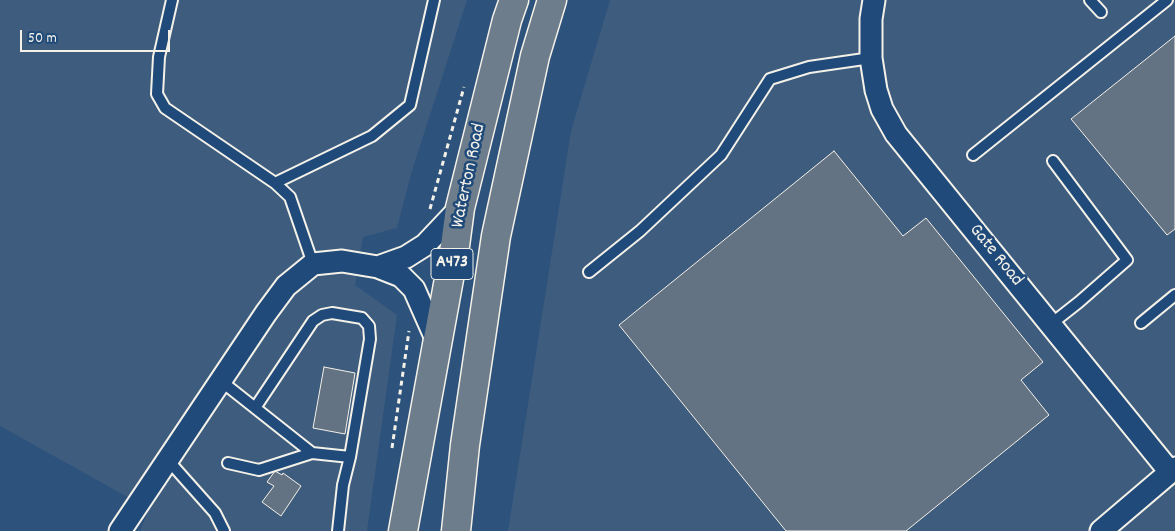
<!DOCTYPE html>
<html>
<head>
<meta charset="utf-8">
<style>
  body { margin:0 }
  #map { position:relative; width:1175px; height:531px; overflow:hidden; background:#2d527c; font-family:Dekko,sans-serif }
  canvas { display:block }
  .scale { position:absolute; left:20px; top:30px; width:150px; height:22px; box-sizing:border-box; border:2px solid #f4f1e8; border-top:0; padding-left:6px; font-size:15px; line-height:18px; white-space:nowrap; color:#f4f1e8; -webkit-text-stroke:4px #1f4a7a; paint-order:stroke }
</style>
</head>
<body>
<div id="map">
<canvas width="1175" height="531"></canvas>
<div class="scale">50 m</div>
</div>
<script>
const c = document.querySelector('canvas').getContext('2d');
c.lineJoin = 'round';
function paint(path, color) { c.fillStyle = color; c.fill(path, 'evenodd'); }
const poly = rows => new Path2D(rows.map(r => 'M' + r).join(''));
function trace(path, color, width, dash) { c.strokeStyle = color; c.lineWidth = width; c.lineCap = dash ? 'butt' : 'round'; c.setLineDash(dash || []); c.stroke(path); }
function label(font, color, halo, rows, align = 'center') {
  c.font = font + ' Dekko,sans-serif'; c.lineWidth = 5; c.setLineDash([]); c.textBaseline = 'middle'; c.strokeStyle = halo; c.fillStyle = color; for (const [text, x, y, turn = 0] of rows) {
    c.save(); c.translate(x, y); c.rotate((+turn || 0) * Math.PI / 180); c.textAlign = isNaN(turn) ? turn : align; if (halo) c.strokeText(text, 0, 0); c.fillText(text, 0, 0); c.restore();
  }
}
paint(poly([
  [0,0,467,0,411,174,397,228,363,237,355,285,397,315,367,531,140,531,149,509,0,426],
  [610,0,1175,0,1175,531,508,531,571,131]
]), '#3e5c7e');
const building = poly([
  [1175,36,1175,229,1167,235,1071,119,1175,36],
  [834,151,903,236,926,218,1043,362,1021,380,1049,415,906,531,786,531,619,325,834,151],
  [324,367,355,373,345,434,313,428,324,367],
  [275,471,282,475,283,473,301,486,281,516,262,502,274,486,267,482,275,471]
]);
paint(building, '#647383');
trace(building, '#f4f1e8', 1);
const service = poly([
  [172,0,159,57,157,94,165,108,275,183,290,197,313,264],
  [1090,0,1101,12],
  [973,155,1167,0],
  [275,183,372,136,410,105,434,0],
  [589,272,640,231,721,155,770,79,809,67,871,58],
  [1141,323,1175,295],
  [1051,324,1079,302,1127,260,1053,161],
  [221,381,312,453,350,457,370,339,369,326,362,318,332,313,322,315,313,321,255,408],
  [167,459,215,513,224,531],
  [228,463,259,470,312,453],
  [338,531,343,485,350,457]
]);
const minor = poly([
  [874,0,871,19,871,58,876,90,882,109,896,134,1170,472],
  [378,267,406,257,425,245,460,208],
  [120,531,266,313,286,286,313,264,342,261,378,267,401,276,414,289,437,341],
  [1101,531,1175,468]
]);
const primary = poly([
  [403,531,455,246,460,208,507,20,514,0],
  [456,531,465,445,496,236,535,56,552,0]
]);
trace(service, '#f4f1e8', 14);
trace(minor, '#f4f1e8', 25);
trace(primary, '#f4f1e8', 31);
trace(poly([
  [430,209,464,87],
  [392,448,409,331]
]), '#f4f1e8', 3, [5, 4]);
trace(service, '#1f4a7a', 10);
trace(minor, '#1f4a7a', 21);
trace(primary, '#6d7d8c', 28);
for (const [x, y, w] of [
  [452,264,42]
]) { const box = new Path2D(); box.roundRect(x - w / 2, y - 15.5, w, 31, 4); c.fillStyle = '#1f4a7a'; c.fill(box); trace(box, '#f4f1e8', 1); }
label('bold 18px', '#f4f1e8', null, [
  ["A473",452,264]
]);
label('19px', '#f4f1e8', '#1f4a7a', [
  ["Waterton Road",470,176,-78],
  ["Gate Road",995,256,51]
]);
</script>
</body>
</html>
